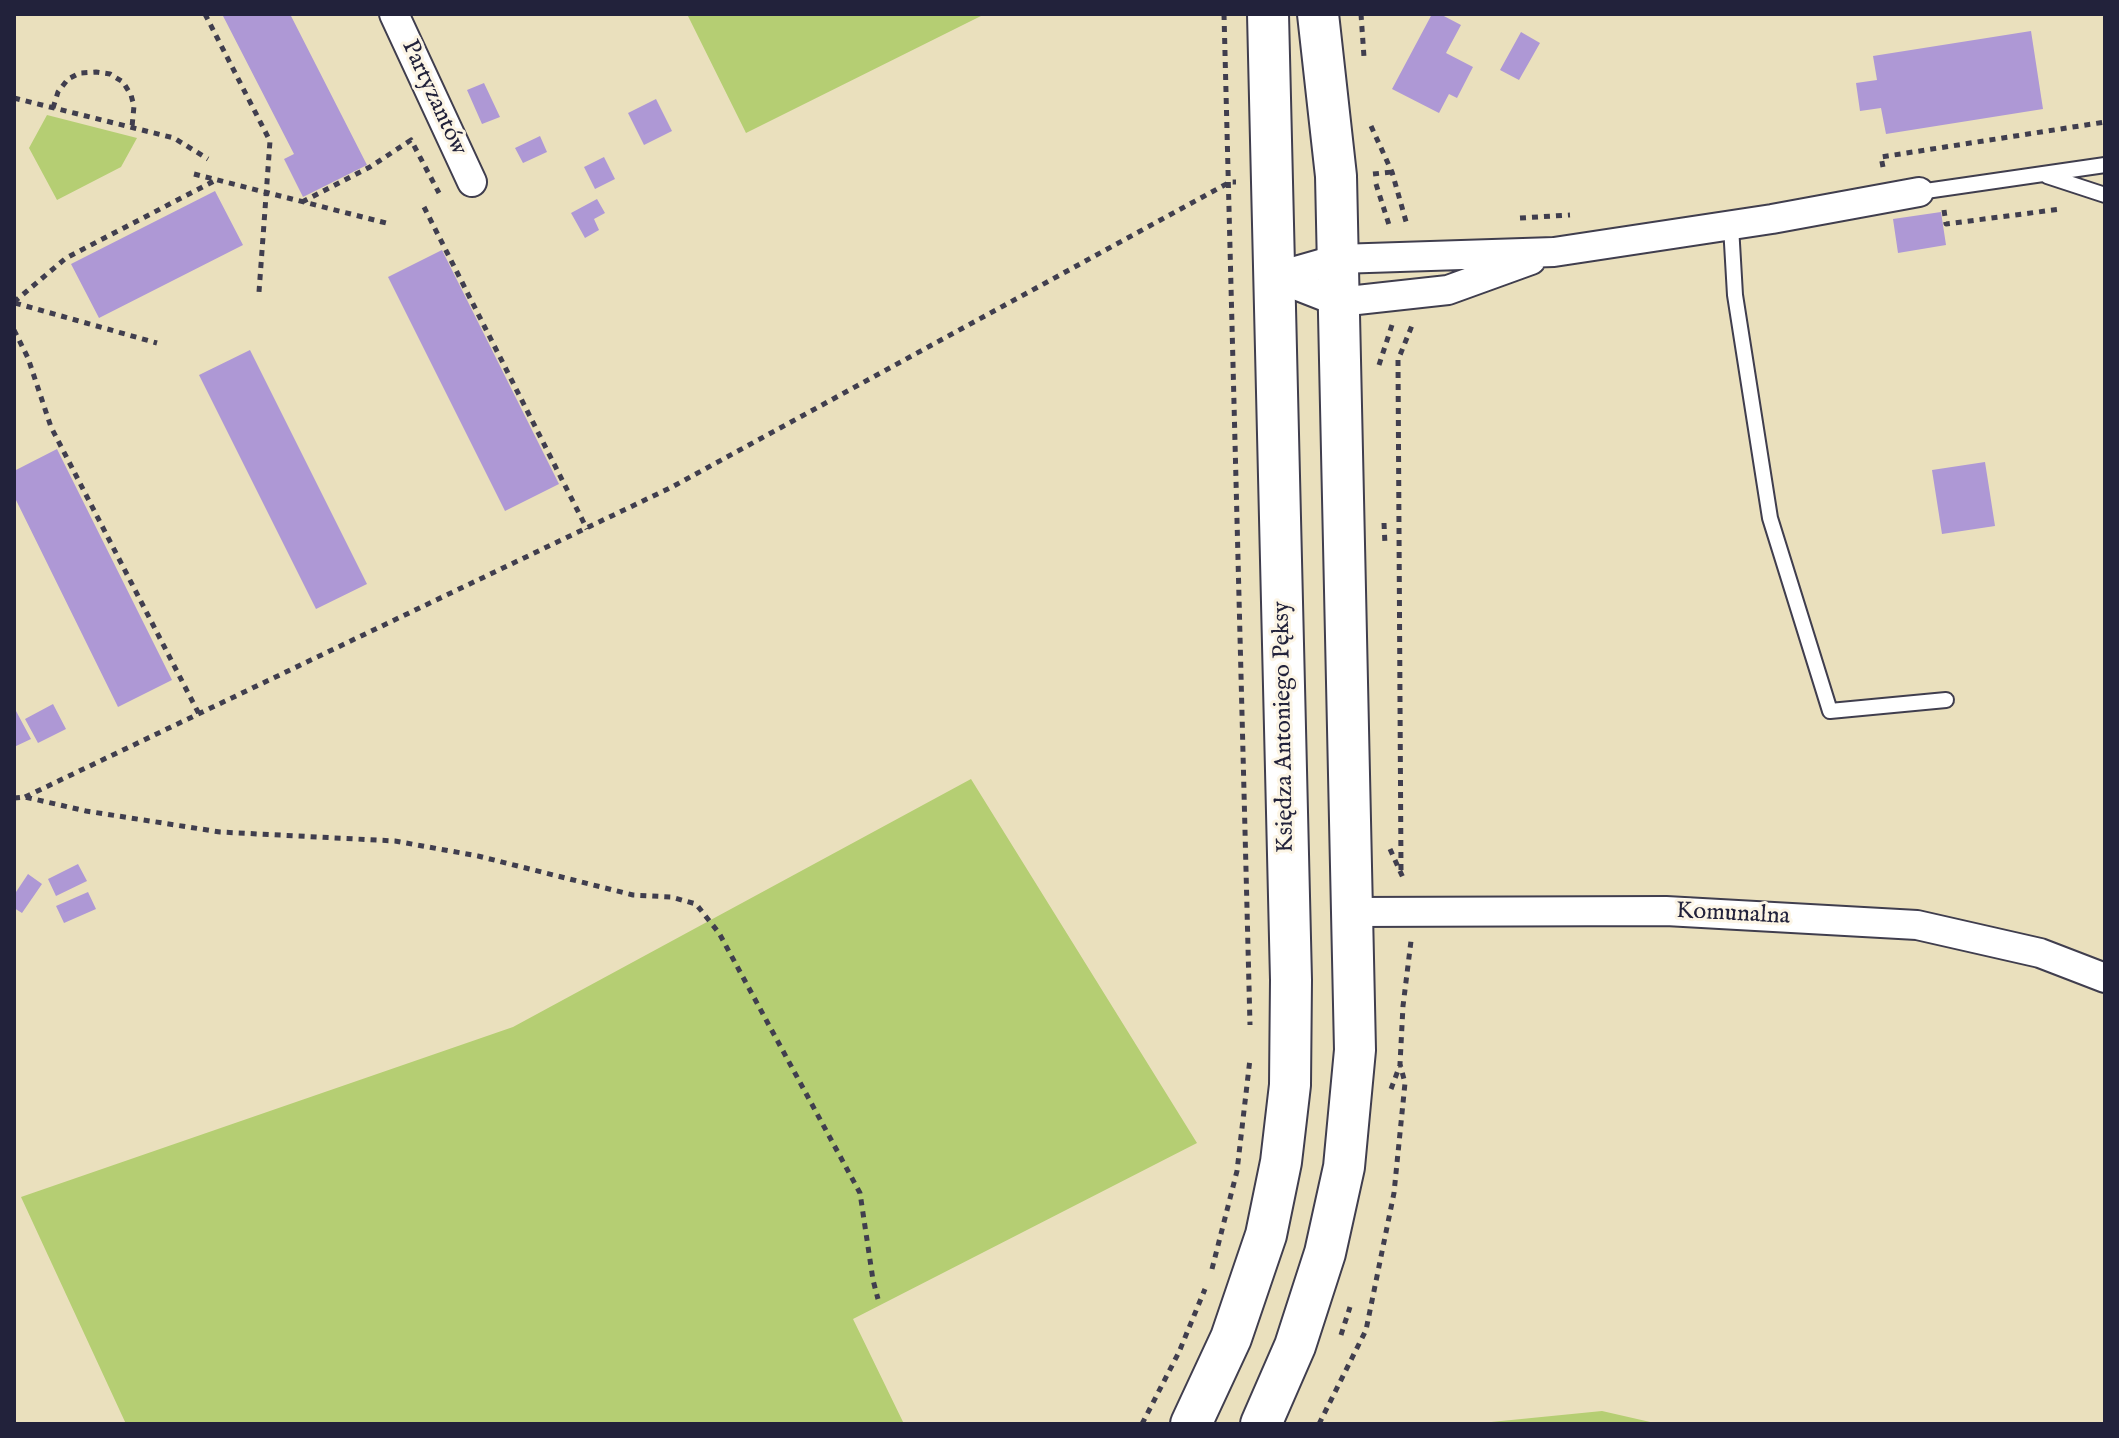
<!DOCTYPE html>
<html>
<head>
<meta charset="utf-8">
<style>
  body { margin:0 }
  #map { position:relative; width:2119px; height:1438px; overflow:hidden; background:#eae0bd; font-family:"IM FELL English",serif }
  canvas { display:block }
  .frame { position:absolute; inset:0; border:16px solid #22223b; pointer-events:none }
</style>
</head>
<body>
<div id="map">
<canvas width="2119" height="1438"></canvas>
<div class="frame"></div>
</div>
<script>
const c = document.querySelector('canvas').getContext('2d');
c.lineJoin = 'round';
function paint(path, color) { c.fillStyle = color; c.fill(path, 'evenodd'); }
const poly = rows => new Path2D(rows.map(r => 'M' + r).join(''));
function trace(path, color, width, dash) { c.strokeStyle = color; c.lineWidth = width; c.lineCap = dash ? 'butt' : 'round'; c.setLineDash(dash || []); c.stroke(path); }
function label(font, color, halo, rows, align = 'center') {
  c.font = font + ' "IM FELL English",serif'; c.lineWidth = 6; c.setLineDash([]); c.textBaseline = 'middle'; c.strokeStyle = halo; c.fillStyle = color; for (const [text, x, y, turn = 0] of rows) {
    c.save(); c.translate(x, y); c.rotate((+turn || 0) * Math.PI / 180); c.textAlign = isNaN(turn) ? turn : align; if (halo) c.strokeText(text, 0, 0); c.fillText(text, 0, 0); c.restore();
  }
}
paint(poly([
  [687,14,985,14,746,133],
  [47,115,137,138,121,167,57,200,29,148],
  [971,779,1197,1143,853,1319,904,1424,126,1424,21,1197,513,1027],
  [1602,1411,1659,1424,1480,1424,1481,1423]
]), '#b5ce73');
paint(poly([
  [222,14,290,14,367,165,303,197,284,159,294,154],
  [1432,14,1440,14,1461,25,1446,53,1473,67,1457,98,1449,94,1439,113,1392,89],
  [2031,31,2043,109,1886,134,1881,108,1860,111,1856,83,1877,80,1873,56],
  [1521,32,1540,43,1519,80,1500,70],
  [484,83,500,117,482,124,467,90],
  [656,99,672,131,644,145,628,113],
  [540,136,547,152,523,163,515,148],
  [604,157,615,179,595,189,584,167],
  [215,191,243,245,99,318,71,264],
  [597,199,605,213,594,219,599,230,585,238,571,213],
  [1941,212,1946,245,1898,253,1893,219],
  [442,250,559,484,505,511,388,277],
  [250,350,367,584,316,609,199,375],
  [57,449,172,680,118,707,14,496,14,471],
  [1985,462,1995,526,1942,534,1932,470],
  [53,704,66,729,38,743,25,719],
  [16,711,31,739,14,747,14,712],
  [78,864,87,881,56,896,48,879],
  [28,874,42,884,22,913,14,908,14,895],
  [88,892,96,909,64,923,56,906]
]), '#ae98d5');
const lane = poly([
  [2047,176,2105,195],
  [1919,192,2105,165],
  [1731,226,1735,295,1770,518,1830,711,1946,700]
]);
const street = poly([
  [394,14,472,182],
  [1275,277,1338,259,1554,252,1772,219,1919,192],
  [1275,277,1339,302,1448,290,1531,260],
  [1353,912,1666,911,1917,925,2040,953,2105,978]
]);
const secondary = poly([
  [1191,1424,1231,1338,1266,1235,1281,1162,1290,1085,1291,980,1268,14],
  [1261,1424,1295,1346,1325,1253,1344,1167,1355,1050,1336,176,1318,14]
]);
trace(lane, '#403e4e', 18);
trace(street, '#403e4e', 32);
trace(secondary, '#403e4e', 44);
trace(poly([
  [205,14,270,141,259,292],
  [1224,14,1250,1025],
  [1361,14,1364,57],
  [14,98,174,138,208,159],
  [53,108,58,92,68,79,80,73,96,72,110,74,123,82,131,95,134,106,132,127],
  [1371,126,1392,172,1407,225],
  [1883,167,1881,157,2105,122],
  [194,174,390,224],
  [1373,174,1392,172],
  [1376,184,1390,228],
  [302,202,370,167,411,140,439,193],
  [424,207,587,529],
  [1944,210,1946,224,2061,209],
  [1520,218,1570,215],
  [14,302,66,258,214,181],
  [15,303,157,343],
  [14,330,28,358,51,427,199,714],
  [1379,365,1392,325],
  [1384,523,1385,545],
  [25,797,672,487,1230,182,1236,182],
  [14,798,25,797,86,811,220,832,395,841,478,856,633,895,671,897,696,904,719,933,860,1193,873,1280,878,1299],
  [1390,849,1404,880],
  [1401,870,1398,360,1413,323],
  [1391,1089,1400,1065],
  [1212,1269,1237,1171,1250,1059],
  [1341,1335,1350,1307],
  [1142,1424,1179,1352,1205,1289],
  [1319,1424,1366,1330,1394,1193,1405,1083,1400,1064,1403,1006,1411,941]
]), '#403e4e', 5, [6, 6]);
trace(lane, '#fff', 14);
trace(street, '#fff', 28);
trace(secondary, '#fff', 40);
label('24px', '#22223b', '#fcf5e5', [
  ["Partyzantów",433,98,65],
  ["Księdza Antoniego Pęksy",1285,727,-91],
  ["Komunalna",1733,915,3]
]);
</script>
</body>
</html>
